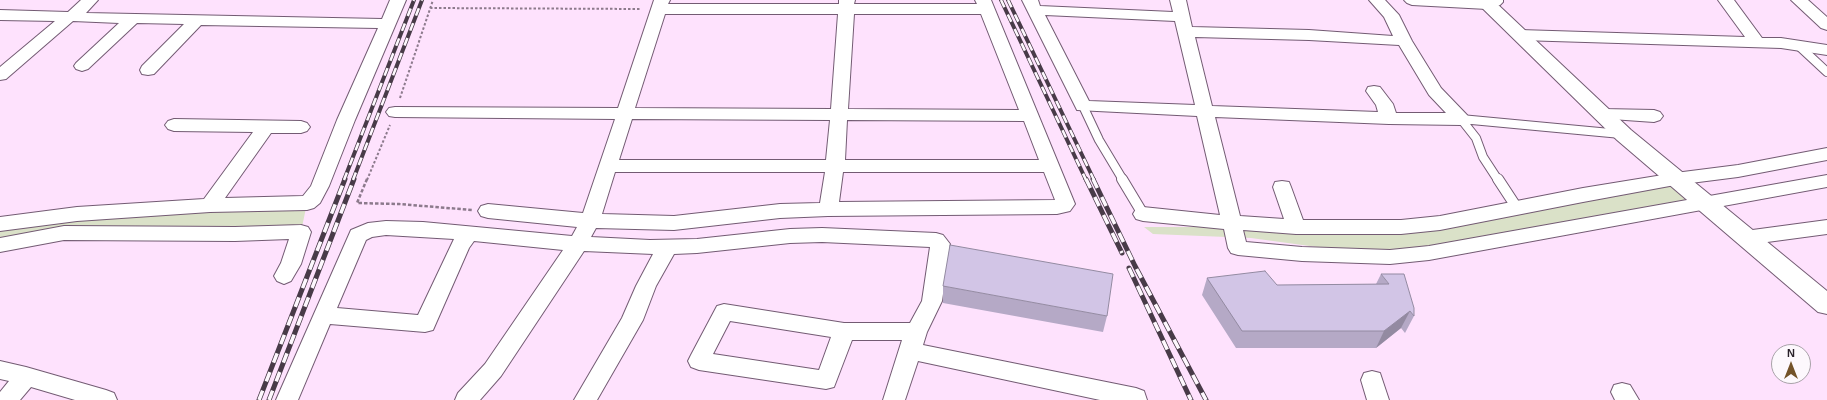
<!DOCTYPE html>
<html>
<head>
<meta charset="utf-8">
<style>
  body { margin:0 }
  #map { position:relative; width:1827px; height:400px; overflow:hidden; background:#fee2fd; font-family:Helvetica,sans-serif }
  canvas { display:block }
  .north { position:absolute; left:1771px; top:344px; width:40px; height:40px; box-sizing:border-box; background:#fdf8fd; border:1px solid #a8a1a8; border-radius:50%; rotate:0deg; font-size:11px; font-weight:700; line-height:16px; text-align:center; color:#291f29 }
  .north::after { content:''; display:block; margin:auto; width:14px; height:18px; background:#74532a; clip-path:polygon(50% 0,100% 100%,50% 72%,0 100%) }
</style>
</head>
<body>
<div id="map">
<canvas width="1827" height="400"></canvas>
<div class="north">N</div>
</div>
<script>
const c = document.querySelector('canvas').getContext('2d');
c.lineJoin = 'round';
function paint(path, color) { c.fillStyle = color; c.fill(path, 'evenodd'); }
const poly = rows => new Path2D(rows.map(r => 'M' + r).join(''));
function trace(path, color, width, dash) { c.strokeStyle = color; c.lineWidth = width; c.lineCap = dash ? 'butt' : 'round'; c.setLineDash(dash || []); c.stroke(path); }
paint(poly([
  [1675,179,1704,204,1390,257,1251,238,1153,234,1144,227,1401,227],
  [307,203,301,232,64,233,0,245,0,224]
]), '#dae1c8');
const serviceFar1 = poly([
  [1799,46,1827,72],
  [1083,106,1099,140,1123,180],
  [1461,119,1621,134],
  [1461,119,1476,138,1483,157,1498,180]
]);
const service = poly([
  [1122,179,1143,214],
  [1498,179,1517,208]
]);
const minor = poly([
  [81,0,98,0,86,13,382,19,390,0,406,0,355,120,329,186,320,203,314,208,307,210,210,212,77,221,0,231,0,217,77,207,204,199,253,132,174,131,168,129,165,125,168,121,174,119,301,121,307,123,310,127,307,131,301,133,271,133,225,198,303,196,311,186,337,120,378,28,201,25,154,74,148,75,142,74,140,70,142,66,184,24,137,23,88,69,82,71,76,69,74,66,76,63,119,23,73,21,6,79,0,80,0,67,55,21,0,20,0,10,68,12,81,0],
  [654,0,670,0,668,4,839,4,839,0,855,0,854,4,977,4,975,0,991,0,1075,204,1070,211,1057,214,828,216,780,218,674,230,596,228,591,237,650,240,697,239,790,229,822,228,936,233,943,235,950,244,942,301,927,332,923,345,1136,388,1144,391,1147,400,1100,400,918,361,905,400,883,400,902,340,852,340,834,387,826,389,699,370,691,367,688,361,691,355,717,306,724,304,844,323,910,323,922,301,930,247,822,242,790,243,697,253,674,254,656,286,643,320,597,400,574,400,622,318,636,286,653,254,584,251,501,376,480,400,455,400,458,393,485,364,563,250,474,241,469,248,433,330,425,332,330,324,298,400,276,400,351,230,368,223,386,221,423,222,572,236,577,227,488,218,481,216,478,211,481,206,488,204,583,213,615,119,395,117,389,116,386,112,389,108,395,107,618,108,654,0],
  [665,14,838,14,831,109,635,108,665,14],
  [854,14,981,14,1019,110,848,109,854,14],
  [632,119,830,120,826,160,619,160,632,119],
  [847,120,1024,121,1039,160,845,160,847,120],
  [615,172,825,172,820,203,780,204,674,216,602,214,615,172],
  [843,172,1044,172,1055,200,839,202,843,172],
  [386,235,454,239,418,315,337,308,366,240,372,237,386,235],
  [730,321,831,337,819,370,713,354,730,321],
  [1022,0,1038,0,1040,6,1173,12,1170,0,1186,0,1192,27,1309,30,1393,36,1384,17,1369,0,1385,0,1399,15,1412,41,1441,88,1467,115,1470,119,1467,123,1461,125,1389,124,1215,117,1240,216,1284,219,1273,187,1275,182,1282,181,1289,182,1291,187,1303,220,1401,220,1440,216,1583,188,1675,173,1738,165,1827,148,1827,160,1738,177,1675,185,1583,202,1440,230,1401,234,1296,234,1243,230,1246,242,1302,247,1390,250,1429,246,1827,175,1827,187,1429,260,1390,264,1302,261,1238,255,1231,253,1228,248,1224,229,1143,221,1136,219,1133,214,1136,209,1143,207,1220,215,1197,116,1077,110,1022,0],
  [1045,15,1175,21,1195,105,1089,101,1045,15],
  [1195,37,1309,40,1399,45,1429,95,1446,113,1396,113,1393,104,1380,87,1374,86,1368,87,1366,91,1376,105,1378,112,1212,106,1195,37],
  [1404,0,1503,0,1503,2,1500,5,1487,9,1412,5,1407,3,1404,0],
  [1718,0,1734,0,1762,38,1781,38,1827,45,1827,55,1781,48,1520,40,1514,38,1512,35,1514,32,1520,30,1745,37,1718,0],
  [1791,0,1808,0,1827,17,1827,30,1821,28,1791,0],
  [1603,109,1654,110,1660,112,1663,116,1660,120,1654,122,1597,118,1594,114,1597,110,1603,109],
  [1827,220,1827,234,1745,245,1738,243,1735,238,1738,233,1745,231,1827,220],
  [301,225,308,227,311,232,301,264,291,281,284,284,277,281,274,276,281,263,289,239,235,241,64,240,0,252,0,238,64,226,235,227,301,225],
  [0,361,26,367,106,390,114,393,117,400,75,400,31,387,20,400,0,400,0,392,9,381,0,379,0,361],
  [1372,371,1380,373,1389,400,1367,400,1361,380,1364,373,1372,371],
  [1622,383,1630,385,1639,400,1615,400,1611,392,1614,385,1622,383]
]);
const tertiary = poly([
  [1474,0,1493,0,1631,130,1827,291,1827,314,1818,312,1617,140,1474,0]
]);
trace(serviceFar1, '#735b73', 10);
trace(service, '#735b73', 12);
trace(minor, '#735b73', 2);
trace(tertiary, '#735b73', 2);
trace(poly([
  [430,8,641,9],
  [400,98,433,0],
  [367,180,390,125]
]), '#8c7a8c', 2, [2.5, 2]);
trace(poly([
  [367,179,357,203,399,204,472,210]
]), '#8c7a8c', 2.5, [3.5, 2]);
trace(serviceFar1, '#fff', 8);
trace(service, '#fff', 10);
paint(minor, '#fff');
paint(tertiary, '#fff');
const railFar1 = poly([
  [1001,0,1086,180],
  [1008,0,1094,180],
  [344,180,414,0],
  [353,180,422,0]
]);
const rail = poly([
  [1086,179,1122,253],
  [1093,179,1135,266,1206,400],
  [1129,268,1191,400],
  [259,400,345,179],
  [269,400,354,179]
]);
trace(railFar1, '#483b48', 4);
trace(rail, '#483b48', 5);
trace(railFar1, '#fdf8fd', 2.5, [8]);
trace(rail, '#fdf8fd', 3.5, [10]);
paint(poly([
  [1381,274,1414,316,1405,333,1401,328,1376,348,1236,348,1202,295,1207,278,1277,285,1376,284],
  [943,286,1107,316,1103,332,943,303]
]), '#b5a9c6');
paint(poly([
  [1410,311,1401,328,1376,348,1384,331]
]), '#938aa1');
const building = poly([
  [950,245,1113,274,1107,316,943,286,950,245],
  [1265,271,1277,285,1389,284,1381,274,1404,274,1414,308,1414,316,1410,311,1384,331,1242,331,1207,278,1265,271]
]);
paint(building, '#d2c5e6');
trace(building, '#938aa1', 1);
</script>
</body>
</html>
